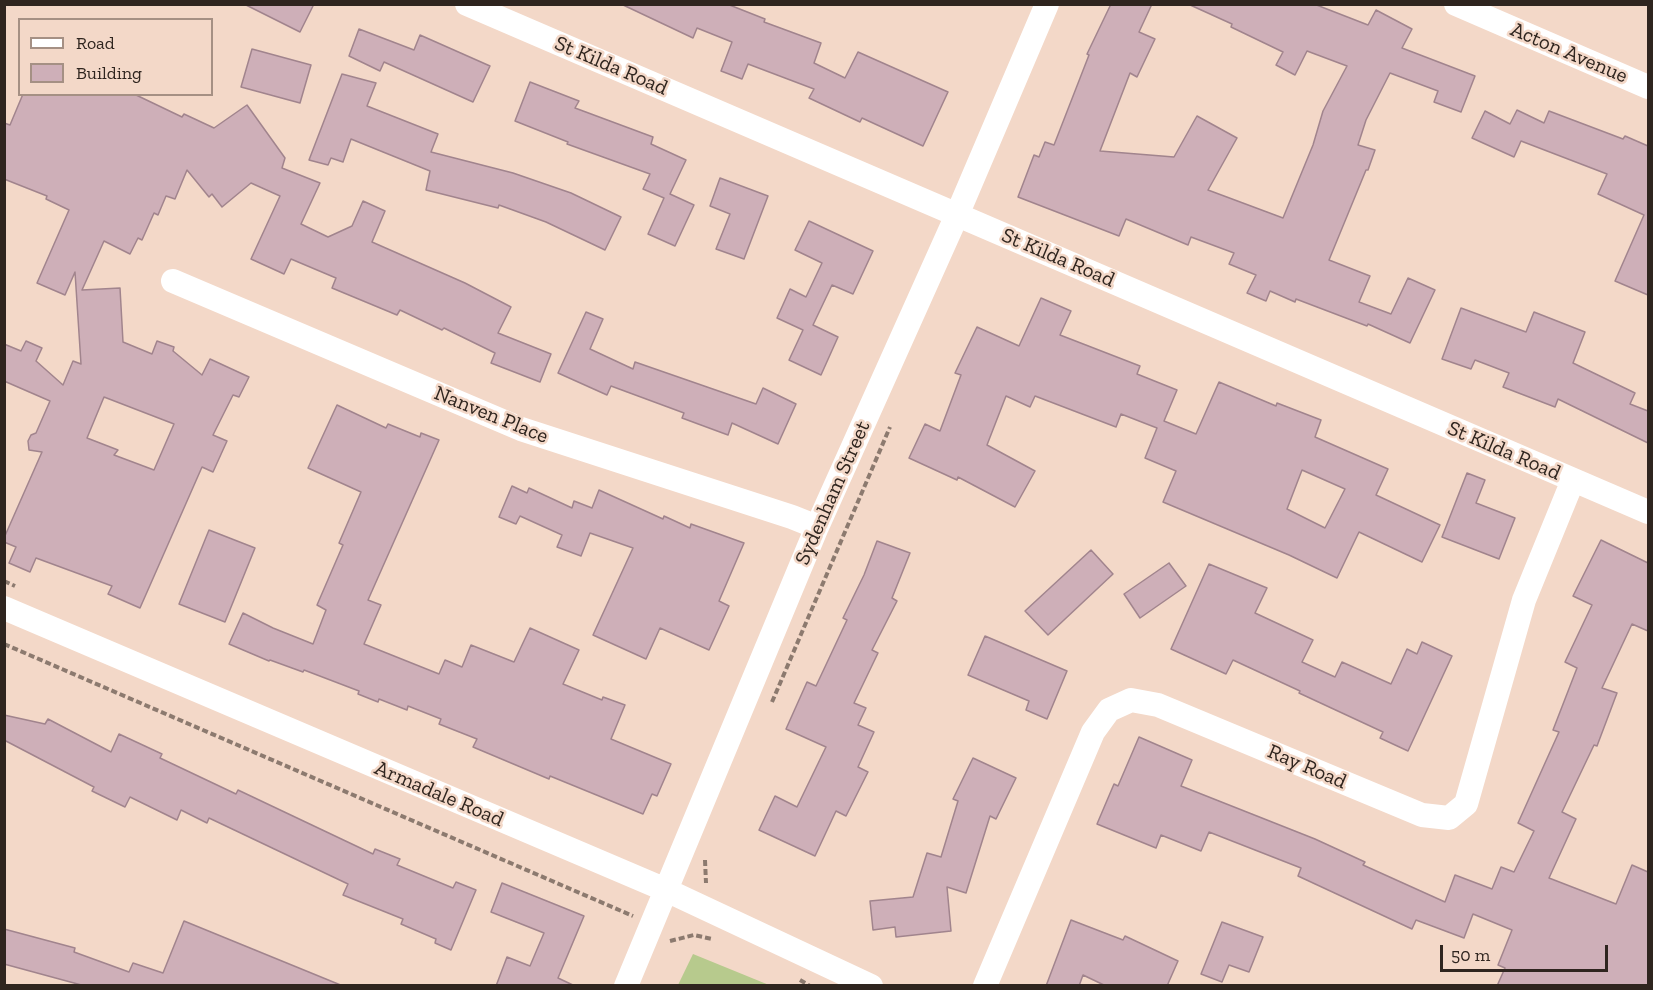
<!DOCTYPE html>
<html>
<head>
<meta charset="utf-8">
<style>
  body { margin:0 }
  #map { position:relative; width:1653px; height:990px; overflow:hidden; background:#f3d8c8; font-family:"Zilla Slab",serif }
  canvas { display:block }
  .frame { position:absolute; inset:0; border:6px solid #2f251f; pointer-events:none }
  .legend { position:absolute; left:18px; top:18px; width:195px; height:78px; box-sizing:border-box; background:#f3d8c8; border:2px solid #a59084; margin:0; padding:8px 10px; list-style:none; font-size:18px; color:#2f251f }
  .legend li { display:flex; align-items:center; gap:12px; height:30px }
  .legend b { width:30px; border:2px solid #a59084 }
  .scale { position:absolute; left:1440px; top:945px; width:168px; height:27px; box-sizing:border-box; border:3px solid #2f251f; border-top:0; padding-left:8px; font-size:18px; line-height:21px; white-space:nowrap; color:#2f251f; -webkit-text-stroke:4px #f3d8c8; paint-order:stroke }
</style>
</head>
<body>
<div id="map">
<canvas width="1653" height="990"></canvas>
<div class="frame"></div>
<ul class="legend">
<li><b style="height:8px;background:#fff"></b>Road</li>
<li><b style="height:16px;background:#ceafb8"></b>Building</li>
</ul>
<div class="scale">50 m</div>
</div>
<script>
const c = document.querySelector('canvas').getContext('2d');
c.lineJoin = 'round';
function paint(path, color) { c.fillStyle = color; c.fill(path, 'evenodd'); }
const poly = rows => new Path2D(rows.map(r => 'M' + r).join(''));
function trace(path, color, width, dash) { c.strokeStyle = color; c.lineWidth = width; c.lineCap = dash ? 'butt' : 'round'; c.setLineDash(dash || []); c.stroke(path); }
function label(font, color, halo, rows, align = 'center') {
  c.font = font + ' "Zilla Slab",serif'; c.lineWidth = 5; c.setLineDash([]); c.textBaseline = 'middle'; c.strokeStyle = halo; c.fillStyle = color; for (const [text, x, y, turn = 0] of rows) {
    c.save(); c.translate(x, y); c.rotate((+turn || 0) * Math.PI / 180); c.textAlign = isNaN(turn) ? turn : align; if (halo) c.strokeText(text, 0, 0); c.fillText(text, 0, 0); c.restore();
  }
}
paint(poly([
  [693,954,769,985,678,985]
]), '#b7ca8d');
const building = poly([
  [244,4,314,4,300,32,244,4],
  [621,4,727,4,765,19,764,22,821,43,814,63,845,78,858,52,948,92,923,146,862,118,860,122,809,98,814,89,748,64,742,79,721,71,732,42,697,28,693,38,621,4],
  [1111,4,1152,4,1139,32,1155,39,1137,77,1130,73,1100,151,1174,157,1197,116,1237,138,1208,190,1283,218,1313,145,1323,111,1347,66,1307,51,1295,75,1276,65,1283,52,1231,27,1232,24,1188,4,1314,4,1368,25,1376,10,1412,29,1402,48,1475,76,1461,112,1434,102,1438,91,1390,73,1366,120,1358,145,1375,150,1368,170,1366,170,1329,260,1370,276,1359,302,1391,314,1408,278,1435,290,1410,343,1368,324,1367,326,1296,299,1295,302,1270,291,1266,301,1247,293,1256,275,1229,264,1234,253,1191,237,1188,245,1126,219,1119,236,1018,197,1034,155,1039,157,1045,142,1054,145,1089,55,1087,54,1111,4],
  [359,29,414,50,420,35,490,66,473,102,384,62,380,71,349,56,359,29],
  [252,49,311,65,300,103,241,87,252,49],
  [342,74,376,83,367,106,438,134,431,152,513,173,571,193,621,217,605,250,546,222,499,205,498,208,426,190,430,171,351,139,343,162,331,158,328,165,309,160,342,74],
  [530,82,579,101,575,108,653,137,651,144,686,160,670,194,694,205,675,246,648,234,664,198,643,189,650,174,567,144,568,142,515,121,530,82],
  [23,94,134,94,182,117,184,114,214,128,247,105,285,158,282,168,320,183,301,224,328,237,352,226,363,201,385,211,372,242,465,283,511,307,498,333,551,354,540,382,491,363,495,353,444,328,442,330,400,310,397,315,332,288,336,278,291,259,284,274,251,259,280,196,251,183,222,207,212,194,209,197,187,170,175,199,166,196,158,215,154,213,142,240,138,238,130,254,104,241,82,290,120,288,123,342,152,354,157,341,174,347,173,351,202,375,210,359,249,377,239,397,233,395,213,435,227,441,213,472,202,467,140,608,108,594,112,586,36,558,30,572,9,563,16,547,4,542,4,538,42,452,29,450,28,441,31,435,36,433,50,401,4,381,4,344,21,351,26,341,42,348,36,361,63,385,73,361,81,364,75,272,65,295,37,283,69,210,46,199,47,196,4,179,4,123,10,125,23,94],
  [104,397,174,424,154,470,114,455,118,450,87,438,104,397],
  [1517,110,1544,123,1549,111,1623,139,1625,136,1648,146,1648,295,1615,281,1644,215,1598,194,1607,174,1521,141,1514,157,1472,138,1485,111,1510,124,1517,110],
  [720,178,768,196,744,259,716,249,730,214,710,206,720,178],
  [809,221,873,251,853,294,832,285,813,325,838,337,821,375,789,360,803,330,777,318,790,289,806,297,822,263,795,250,809,221],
  [1041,298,1071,311,1060,335,1140,366,1137,374,1177,390,1164,421,1196,434,1219,382,1276,406,1277,403,1321,420,1315,437,1388,469,1376,495,1440,525,1422,562,1359,532,1337,578,1289,555,1163,502,1176,471,1145,458,1157,428,1121,414,1116,427,1035,396,1030,407,1006,396,987,445,1035,471,1015,507,958,477,957,480,909,458,925,424,940,431,961,375,955,373,977,327,1019,346,1041,298],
  [1302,470,1345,489,1325,528,1287,509,1302,470],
  [1461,308,1526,332,1534,312,1585,332,1573,363,1635,393,1630,404,1648,411,1648,443,1558,399,1555,407,1503,387,1509,373,1475,360,1471,369,1442,359,1461,308],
  [586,312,603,319,590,349,633,369,635,362,756,404,763,388,796,404,778,444,732,423,728,435,682,418,684,413,611,386,607,395,558,373,586,312],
  [337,405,386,428,388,424,420,437,421,433,439,440,368,600,381,605,364,644,439,674,445,660,462,667,471,645,514,662,530,628,579,650,563,684,602,700,603,697,625,705,611,739,671,764,657,796,652,794,643,814,550,776,549,779,473,747,477,739,439,724,441,719,408,706,407,710,379,699,378,702,358,694,359,691,304,670,303,672,270,660,269,661,229,644,243,613,273,628,313,644,326,610,317,605,343,545,339,543,361,492,308,468,337,405],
  [1467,473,1485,480,1476,503,1515,518,1499,559,1442,537,1467,473],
  [512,486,527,493,529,488,572,508,574,501,592,508,599,490,663,519,664,516,690,528,691,524,744,543,719,601,729,606,709,650,660,628,646,659,593,635,633,548,590,533,581,556,557,547,562,535,520,516,516,524,499,517,512,486],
  [209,530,255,548,225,622,179,604,209,530],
  [1601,540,1648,563,1648,631,1632,624,1602,688,1617,693,1597,746,1594,745,1562,812,1576,819,1549,878,1616,904,1632,865,1648,872,1648,986,1497,986,1505,968,1498,965,1512,930,1473,914,1464,938,1416,920,1412,929,1298,876,1301,868,1209,832,1201,851,1161,835,1156,848,1097,824,1114,784,1118,786,1139,737,1192,760,1181,786,1315,839,1365,862,1363,865,1445,902,1455,875,1492,889,1501,867,1514,872,1534,831,1518,823,1559,732,1553,730,1577,668,1565,662,1592,605,1573,596,1601,540],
  [877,541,910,553,892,598,897,601,872,650,878,653,854,703,866,708,858,725,874,732,858,767,868,772,846,816,836,811,815,856,759,830,775,796,797,807,826,747,786,729,807,682,816,686,847,620,843,618,864,575,877,541],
  [1091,550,1113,574,1048,635,1025,611,1091,550],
  [1169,563,1186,586,1140,618,1124,594,1169,563],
  [1209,564,1267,588,1255,613,1313,640,1302,662,1335,677,1342,662,1391,684,1407,649,1417,654,1422,642,1452,656,1408,751,1380,738,1383,732,1299,693,1300,691,1233,660,1226,674,1171,649,1209,564],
  [985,636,1067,671,1047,719,1026,710,1029,701,968,675,985,636],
  [4,715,45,724,48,719,111,752,119,734,162,754,160,758,236,794,238,790,373,854,375,849,400,859,397,865,453,888,456,882,476,890,451,950,435,943,436,939,401,924,403,919,343,895,348,884,209,818,207,823,181,810,177,820,130,797,125,807,92,791,94,787,4,740,4,715],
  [973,758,1016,778,996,819,990,816,966,893,947,887,951,931,896,937,895,927,873,930,870,901,913,897,927,853,941,857,958,801,953,799,973,758],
  [502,883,584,916,558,978,575,986,496,986,507,957,530,966,544,933,491,912,502,883],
  [1071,920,1123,940,1125,936,1178,961,1167,986,1106,986,1083,975,1079,986,1046,986,1071,920],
  [184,921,343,986,85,986,4,964,4,929,75,948,74,952,129,972,133,963,163,973,184,921],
  [1222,922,1263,937,1249,972,1229,965,1222,982,1201,974,1222,922]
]);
paint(building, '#ceafb8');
trace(building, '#a1848d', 1.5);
trace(poly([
  [4,581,15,586],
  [4,644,633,916],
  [772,702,890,427],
  [705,860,706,883],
  [670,941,694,935,712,939],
  [800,980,810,986]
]), '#8c7a6f', 4, [6, 3]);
trace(poly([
  [467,4,1648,512],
  [1456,4,1648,87],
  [173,281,521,429,792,517,817,527],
  [4,608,666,890,871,986],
  [626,986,817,527,957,215,1047,4],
  [985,986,1093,732,1109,710,1131,700,1158,705,1422,815,1449,818,1466,804,1524,600,1573,480]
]), '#fff', 24);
label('21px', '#2f251f', '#f3d8c8', [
  ["Acton Avenue",1569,53,23],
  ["St Kilda Road",611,66,23],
  ["St Kilda Road",1058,258,23],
  ["Nanven Place",491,415,22],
  ["St Kilda Road",1504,451,23],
  ["Sydenham Street",833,493,-66],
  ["Ray Road",1307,767,23],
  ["Armadale Road",439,794,23]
]);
</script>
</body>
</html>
